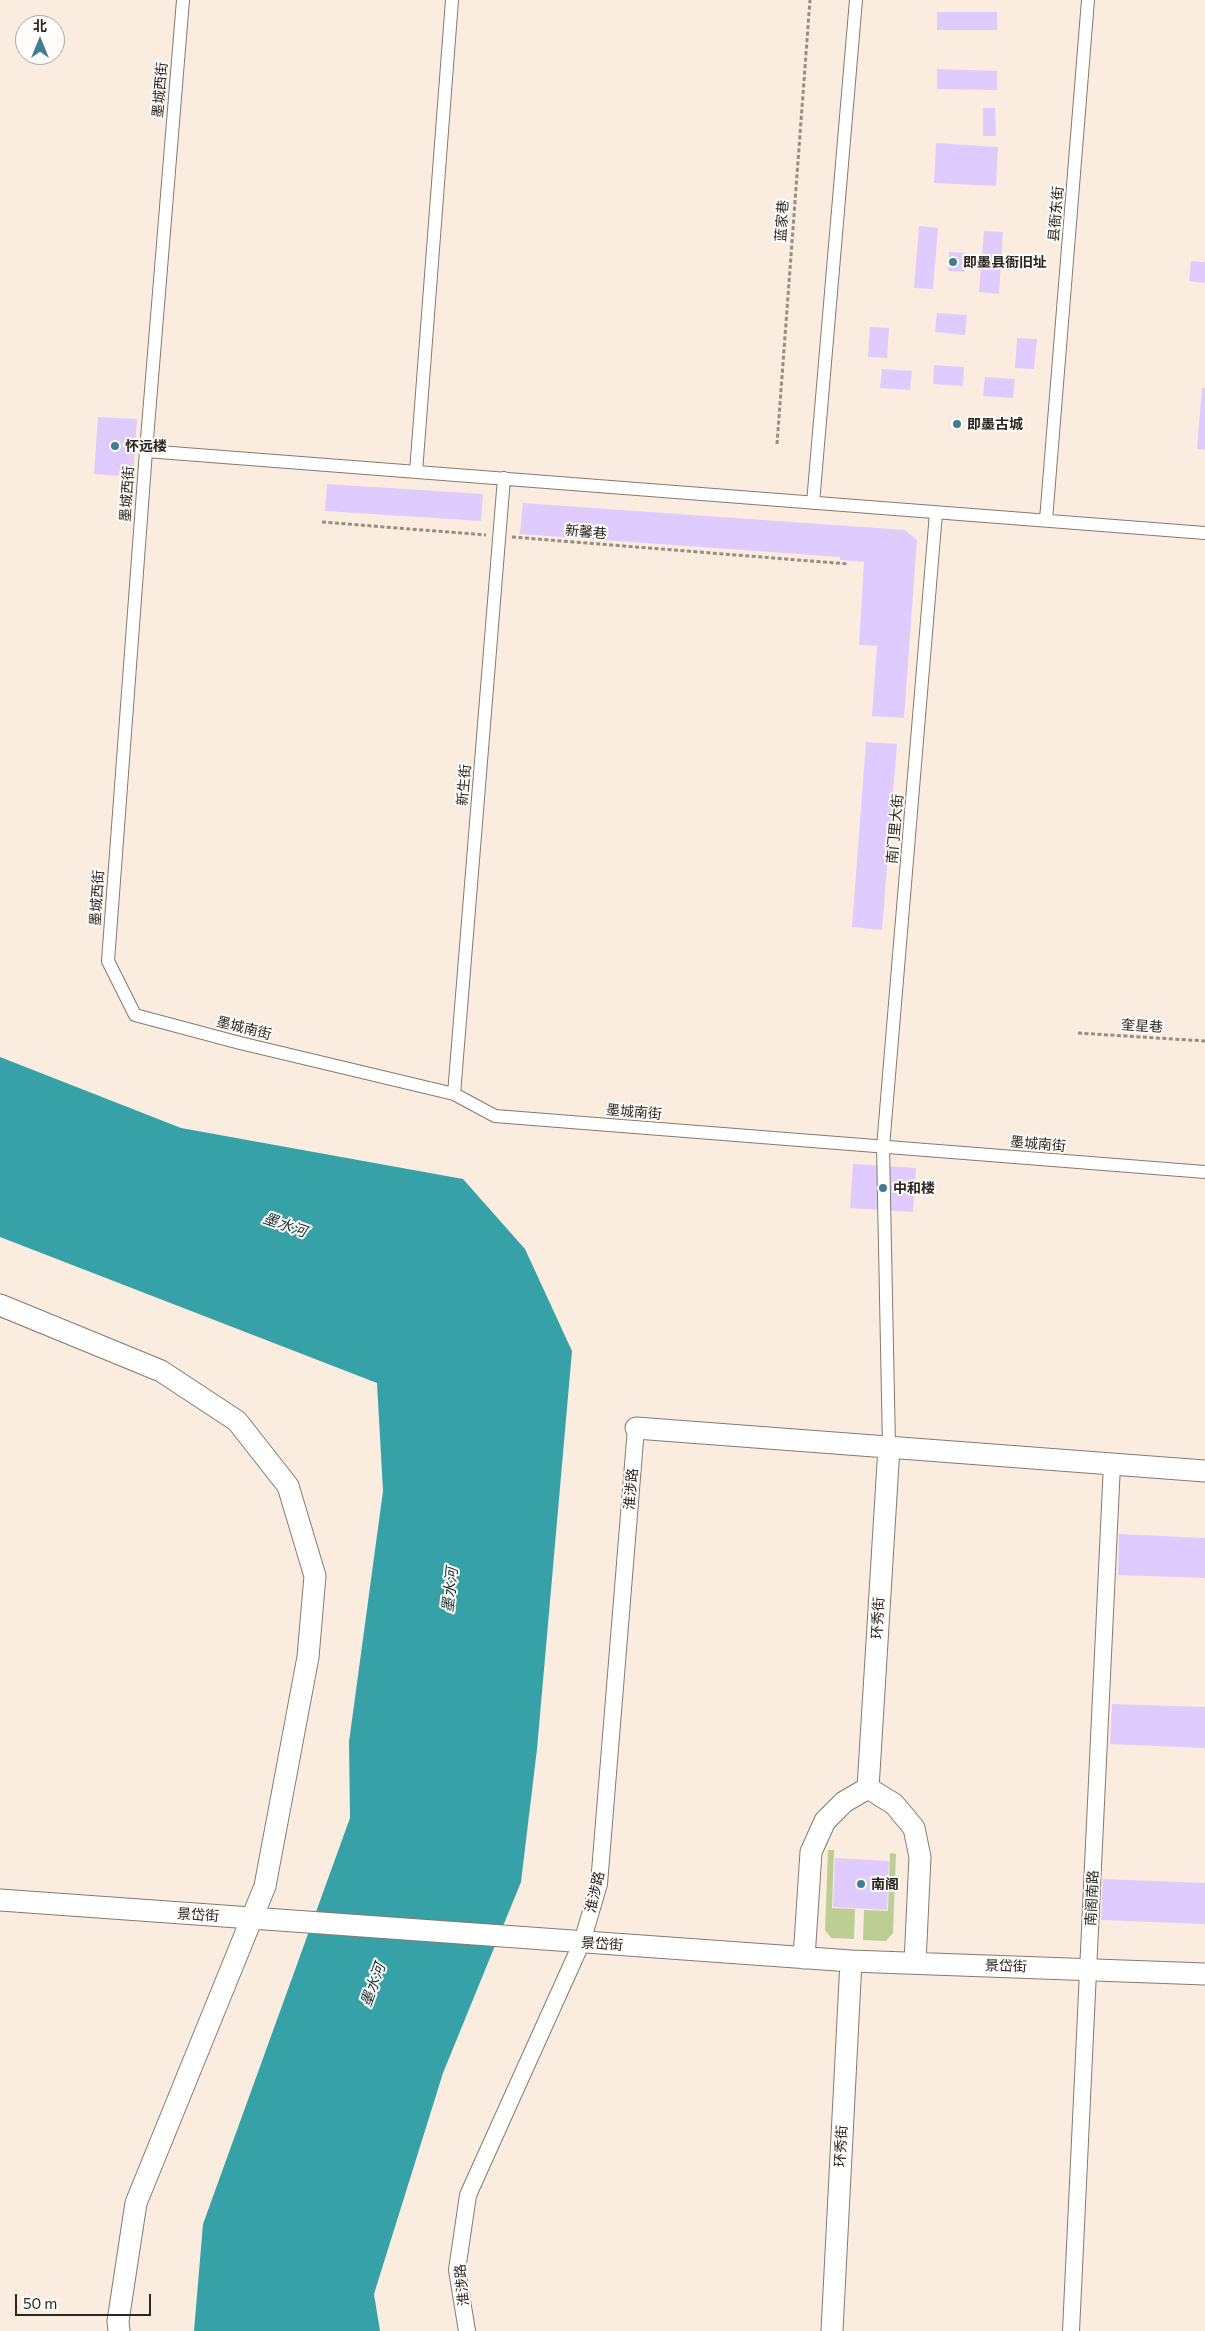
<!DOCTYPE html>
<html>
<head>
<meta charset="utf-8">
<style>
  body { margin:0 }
  #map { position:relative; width:1205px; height:2331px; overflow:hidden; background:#faeddf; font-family:Commissioner,"Noto Sans SC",sans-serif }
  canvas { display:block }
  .north { position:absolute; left:15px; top:15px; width:50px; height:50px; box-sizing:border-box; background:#fffcfa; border:1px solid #aaa6a3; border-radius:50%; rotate:0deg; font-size:14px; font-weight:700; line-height:20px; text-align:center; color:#2b2621 }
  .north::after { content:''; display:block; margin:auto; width:18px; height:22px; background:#3f7e92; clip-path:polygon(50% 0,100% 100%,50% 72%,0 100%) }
  .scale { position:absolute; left:15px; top:2294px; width:136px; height:22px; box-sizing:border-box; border:2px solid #2b2621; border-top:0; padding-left:6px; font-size:15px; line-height:18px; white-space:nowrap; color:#2b2621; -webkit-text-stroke:4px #fffcfa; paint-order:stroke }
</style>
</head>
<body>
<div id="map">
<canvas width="1205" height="2331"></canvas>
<div class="north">北</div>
<div class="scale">50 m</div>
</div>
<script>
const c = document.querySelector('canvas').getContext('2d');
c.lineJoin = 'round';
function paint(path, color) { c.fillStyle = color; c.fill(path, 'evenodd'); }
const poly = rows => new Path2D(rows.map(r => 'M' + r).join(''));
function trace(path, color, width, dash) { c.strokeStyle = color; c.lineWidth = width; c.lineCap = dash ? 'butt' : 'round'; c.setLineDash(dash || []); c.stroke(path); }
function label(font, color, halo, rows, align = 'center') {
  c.font = font + ' Commissioner,"Noto Sans SC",sans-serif'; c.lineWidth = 4; c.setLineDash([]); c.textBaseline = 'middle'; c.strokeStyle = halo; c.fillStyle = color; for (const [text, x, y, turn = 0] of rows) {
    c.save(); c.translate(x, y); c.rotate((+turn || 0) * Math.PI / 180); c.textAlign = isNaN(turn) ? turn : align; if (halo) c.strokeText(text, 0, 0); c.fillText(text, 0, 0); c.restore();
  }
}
paint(poly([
  [828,1850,834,1850,832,1908,855,1909,854,1939,831,1938,825,1930],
  [890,1853,896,1854,893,1933,886,1941,863,1940,864,1910,888,1911]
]), '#bcce94');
paint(poly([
  [0,1057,181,1128,463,1179,525,1249,572,1351,537,1749,521,1882,443,2073,374,2294,380,2331,194,2331,203,2224,350,1818,349,1742,383,1491,377,1383,0,1237]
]), '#36a2a7');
paint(poly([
  [937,12,997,12,997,30,937,30],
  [937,69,997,71,997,90,937,89],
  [983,108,995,108,996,136,983,136],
  [936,143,998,147,996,186,934,183],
  [919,226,938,228,933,289,914,288],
  [984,231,1003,232,999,294,979,292],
  [949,252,966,253,965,272,948,271],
  [1191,261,1205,262,1205,283,1189,281],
  [937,313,967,315,965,335,935,332],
  [870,327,889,328,887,358,868,357],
  [1017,338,1037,339,1034,369,1015,368],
  [934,365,964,367,963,386,933,384],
  [882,369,912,371,910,390,880,388],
  [985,377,1015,379,1013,398,983,396],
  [1202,388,1205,388,1205,450,1197,449],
  [98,417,137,419,133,477,94,474],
  [327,484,483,494,481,521,325,511],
  [523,503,905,530,917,540,904,718,872,716,877,646,859,645,864,562,840,560,840,557,520,534],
  [866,742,897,744,882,930,852,927],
  [853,1164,916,1168,913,1212,850,1208],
  [1119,1534,1205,1538,1205,1578,1118,1575],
  [1112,1704,1205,1707,1205,1748,1110,1744],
  [835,1858,889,1861,887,1910,833,1907],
  [1103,1879,1205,1883,1205,1924,1101,1920]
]), '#e0cbfe');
const pedestrian = poly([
  [183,0,146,451,108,961,135,1015,240,1043,454,1094,495,1116,1205,1172],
  [146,451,1205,533],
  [416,472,452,0],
  [813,503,856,0],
  [1046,520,1088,0],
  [454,1094,504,478],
  [889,1447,883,1147,936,513]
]);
const minor = poly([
  [467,2331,457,2270,468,2195,582,1942,599,1884,636,1428],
  [1071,2331,1112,1464]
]);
const tertiary = poly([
  [0,1305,161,1371,237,1421,288,1486,315,1576,308,1657,265,1886,136,2203,118,2321,119,2331],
  [636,1428,1205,1471],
  [868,1788,889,1447],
  [0,1900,851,1961,1205,1974],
  [804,1958,811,1852,825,1821,844,1802,868,1788,894,1804,914,1828,920,1857,915,1963],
  [832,2331,851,1961]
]);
trace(pedestrian, '#857a6d', 14);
trace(minor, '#857a6d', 18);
trace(tertiary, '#857a6d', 23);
trace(poly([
  [777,444,810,0],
  [322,522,486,535],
  [512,537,848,564],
  [1078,1033,1205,1041]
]), '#968d83', 3, [4, 2.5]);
trace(pedestrian, '#fff', 12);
trace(minor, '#fff', 16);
trace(tertiary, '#fff', 21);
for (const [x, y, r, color] of [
  [953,262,5,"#3f7e92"],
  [957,424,5,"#3f7e92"],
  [115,446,5,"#3f7e92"],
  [883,1188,5,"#3f7e92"],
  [861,1884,5,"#3f7e92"]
]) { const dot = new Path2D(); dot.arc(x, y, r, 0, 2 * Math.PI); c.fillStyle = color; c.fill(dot); trace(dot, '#fffcfa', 2); }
label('14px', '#2b2621', '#fffcfa', [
  ["墨城西街",160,90,-85],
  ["县衙东街",1056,214,-85],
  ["蓝家巷",782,221,-86],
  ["墨城西街",127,494,-86],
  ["新馨巷",586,532,5],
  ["新生街",464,785,-85],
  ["南门里大街",895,829,-85],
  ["墨城西街",97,898,-86],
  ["奎星巷",1142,1026,4],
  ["墨城南街",244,1028,14],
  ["墨城南街",634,1112,5],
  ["墨城南街",1038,1144,5],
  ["淮涉路",631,1489,-85],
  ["环秀街",878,1618,-87],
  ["淮涉路",595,1892,-77],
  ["南阁南路",1092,1898,-87],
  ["景岱街",198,1915,4],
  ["景岱街",602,1944,4],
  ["景岱街",1006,1966,2],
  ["环秀街",841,2146,-87],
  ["淮涉路",462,2285,-96]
]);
label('bold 14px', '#2b2621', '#fffcfa', [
  ["即墨县衙旧址",963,262],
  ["即墨古城",967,424],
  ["怀远楼",125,446],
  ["中和楼",893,1188],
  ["南阁",871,1884]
], 'left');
label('italic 15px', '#162e2f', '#fffcfa', [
  ["墨水河",285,1225,19],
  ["墨水河",450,1590,-84],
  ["墨水河",373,1985,-70]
]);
</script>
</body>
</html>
